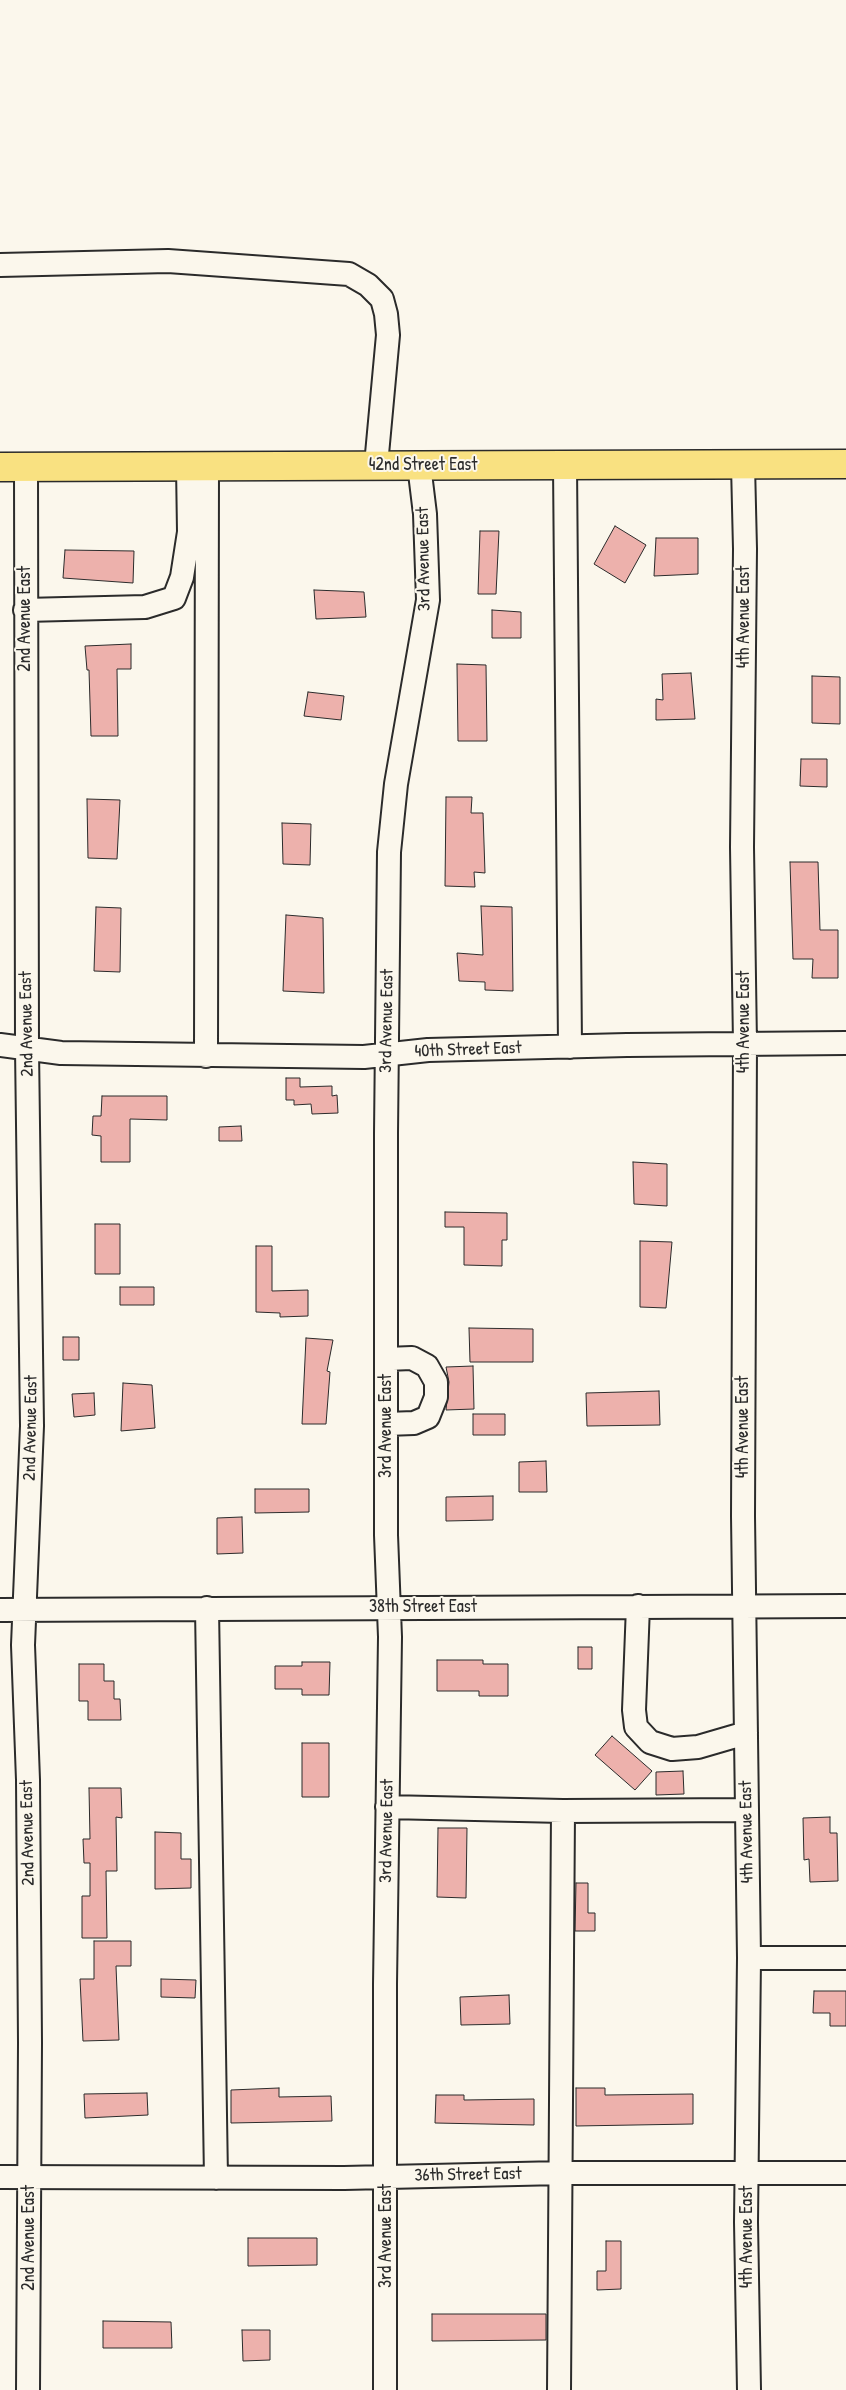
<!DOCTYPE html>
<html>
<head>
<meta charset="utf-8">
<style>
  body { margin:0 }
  canvas { display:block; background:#fbf7ec }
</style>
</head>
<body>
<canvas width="846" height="2390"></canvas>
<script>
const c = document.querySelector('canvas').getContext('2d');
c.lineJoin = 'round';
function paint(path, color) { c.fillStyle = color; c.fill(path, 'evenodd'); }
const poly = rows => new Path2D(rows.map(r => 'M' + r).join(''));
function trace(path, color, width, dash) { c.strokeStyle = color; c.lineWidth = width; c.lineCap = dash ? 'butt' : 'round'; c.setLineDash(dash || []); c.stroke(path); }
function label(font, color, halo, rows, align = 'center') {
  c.font = font + ' "Patrick Hand",sans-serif'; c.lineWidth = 4; c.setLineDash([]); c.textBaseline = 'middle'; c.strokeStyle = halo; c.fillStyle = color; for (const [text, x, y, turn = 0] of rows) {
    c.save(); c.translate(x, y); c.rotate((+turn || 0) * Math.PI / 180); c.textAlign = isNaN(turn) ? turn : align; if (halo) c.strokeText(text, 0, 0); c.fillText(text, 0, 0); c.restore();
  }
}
const building = poly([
  [615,526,646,545,625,583,594,564,615,526],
  [480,531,499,531,496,594,478,594,480,531],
  [656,538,698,538,698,574,654,576,656,538],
  [65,550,134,551,133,583,63,578,65,550],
  [314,590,364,592,366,617,316,619,314,590],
  [492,610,521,612,521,638,492,638,492,610],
  [131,644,131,669,117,669,118,736,91,736,89,670,87,670,85,646,131,644],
  [457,664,486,665,487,741,458,741,457,664],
  [691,673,695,719,656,720,656,699,663,700,662,674,691,673],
  [812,676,840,677,840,724,812,723,812,676],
  [308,692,344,696,341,720,304,716,308,692],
  [801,759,827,759,827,787,800,786,801,759],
  [446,797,472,797,471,813,483,813,485,873,474,872,475,887,445,886,446,797],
  [87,799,120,800,117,859,88,858,87,799],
  [282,823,311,824,310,865,283,864,282,823],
  [790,862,818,862,820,930,838,930,838,978,812,978,813,959,793,959,790,862],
  [481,906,512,907,513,991,485,990,485,982,459,981,457,953,483,955,481,906],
  [96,907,121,908,120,972,94,971,96,907],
  [286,915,323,918,324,993,283,991,286,915],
  [286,1078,300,1078,300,1087,332,1086,332,1096,337,1095,338,1113,312,1114,311,1104,294,1105,294,1100,286,1100,286,1078],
  [102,1096,167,1096,167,1120,130,1119,130,1162,101,1162,101,1136,92,1135,93,1116,101,1116,102,1096],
  [241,1126,242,1141,219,1141,219,1127,241,1126],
  [633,1162,667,1164,667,1206,634,1204,633,1162],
  [445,1212,507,1213,507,1240,502,1240,502,1266,464,1265,464,1227,445,1227,445,1212],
  [95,1224,120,1224,120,1274,95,1274,95,1224],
  [640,1241,672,1242,666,1308,640,1307,640,1241],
  [256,1246,272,1246,272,1291,308,1290,308,1316,280,1317,280,1313,256,1312,256,1246],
  [120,1287,154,1287,154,1305,120,1305,120,1287],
  [469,1328,533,1329,533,1362,470,1362,469,1328],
  [63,1337,79,1337,79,1360,63,1360,63,1337],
  [306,1338,333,1340,327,1371,330,1372,326,1424,302,1424,306,1338],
  [473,1366,474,1409,446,1410,449,1382,446,1367,473,1366],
  [123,1383,152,1385,155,1428,121,1431,123,1383],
  [659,1391,660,1425,587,1426,586,1393,659,1391],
  [94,1393,95,1415,74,1417,72,1394,94,1393],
  [473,1414,505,1414,505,1435,473,1435,473,1414],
  [546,1461,547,1492,519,1492,519,1462,546,1461],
  [255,1489,309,1489,309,1512,255,1513,255,1489],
  [493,1496,493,1520,446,1521,446,1497,493,1496],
  [242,1517,243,1553,217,1554,217,1518,242,1517],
  [578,1647,592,1647,592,1669,578,1669,578,1647],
  [437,1660,483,1660,483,1664,508,1664,508,1696,479,1696,479,1691,437,1691,437,1660],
  [302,1662,330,1662,329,1695,302,1695,302,1689,275,1689,275,1666,302,1666,302,1662],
  [79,1664,104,1664,104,1681,114,1681,114,1699,120,1699,121,1720,88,1720,88,1701,79,1701,79,1664],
  [612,1736,652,1771,635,1790,595,1755,612,1736],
  [302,1743,329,1743,329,1797,302,1797,302,1743],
  [683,1771,684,1794,656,1795,656,1772,683,1771],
  [89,1788,121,1788,122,1818,116,1817,117,1871,106,1871,107,1938,82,1938,82,1896,90,1896,90,1863,84,1863,83,1839,90,1839,89,1788],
  [830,1817,830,1833,837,1833,838,1881,810,1882,809,1859,804,1860,803,1818,830,1817],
  [438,1828,467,1828,466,1898,437,1897,438,1828],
  [155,1832,181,1833,181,1859,191,1859,191,1888,155,1889,155,1832],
  [576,1883,588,1883,588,1913,595,1913,595,1931,575,1931,576,1883],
  [94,1941,131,1941,131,1966,116,1966,119,2040,83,2041,80,1979,94,1979,94,1941],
  [161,1979,196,1980,195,1998,161,1997,161,1979],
  [814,1991,846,1991,846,2026,830,2026,830,2013,813,2013,814,1991],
  [509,1995,510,2024,461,2025,460,1997,509,1995],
  [279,2088,279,2097,331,2096,332,2121,231,2123,231,2090,279,2088],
  [576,2088,605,2088,605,2095,693,2094,693,2124,576,2126,576,2088],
  [147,2093,148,2115,85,2118,84,2094,147,2093],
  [436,2095,464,2095,464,2100,534,2099,534,2125,435,2123,436,2095],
  [248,2238,317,2238,317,2265,248,2266,248,2238],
  [606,2241,621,2241,621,2289,597,2290,597,2271,606,2271,606,2241],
  [432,2314,546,2314,546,2340,432,2341,432,2314],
  [103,2321,171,2322,172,2348,103,2348,103,2321],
  [242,2330,270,2330,270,2360,243,2361,242,2330]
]);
paint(building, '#edb1ac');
trace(building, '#2b2b2b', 1);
const minor = poly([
  [0,265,168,261,349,274,368,285,382,299,386,314,388,335,376,465],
  [565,465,570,1047],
  [743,465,745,549,742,847,745,1044,743,1516,749,1958,746,2222,749,2390],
  [26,467,27,1049,32,1426,23,1645,28,1780,30,2043,28,2390],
  [25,610,145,607,174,598,182,577,189,532,188,466],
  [0,1045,61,1053,364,1057,428,1050,627,1045,846,1043],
  [206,1056,207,466],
  [386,1359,412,1358,427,1366,436,1382,436,1397,428,1417,414,1423,386,1424],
  [638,1606,634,1710,636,1727,650,1742,672,1749,698,1747,746,1733],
  [207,1608,216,2178],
  [0,1610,846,1606],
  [387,1807,563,1811,747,1810],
  [749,1958,846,1958],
  [0,2177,344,2178,561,2173,846,2173],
  [385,2390,385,1984,390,1637,386,1535,386,1133,389,852,396,784,428,600,425,514,419,465],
  [559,2390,563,1811]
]);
const major = poly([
  [0,467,846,464]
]);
trace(minor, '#2b2b2b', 26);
trace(major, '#2b2b2b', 31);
trace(minor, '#fbf7ec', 22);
trace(major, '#f9e181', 28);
label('18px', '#2b2b2b', '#fbf7ec', [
  ["42nd Street East",423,465],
  ["3rd Avenue East",424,559,-91],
  ["4th Avenue East",744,617,-90],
  ["2nd Avenue East",25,619,-90],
  ["3rd Avenue East",387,1021,-89],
  ["4th Avenue East",744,1022,-90],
  ["2nd Avenue East",27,1024,-91],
  ["40th Street East",468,1050,-2],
  ["3rd Avenue East",386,1426,-90],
  ["4th Avenue East",743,1427,-90],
  ["2nd Avenue East",31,1428,-89],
  ["38th Street East",423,1607],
  ["3rd Avenue East",387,1831,-89],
  ["4th Avenue East",747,1832,-91],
  ["2nd Avenue East",28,1833,-91],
  ["36th Street East",468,2175,-1],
  ["3rd Avenue East",386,2236,-90],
  ["4th Avenue East",747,2237,-90],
  ["2nd Avenue East",29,2238,-90]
]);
</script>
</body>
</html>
